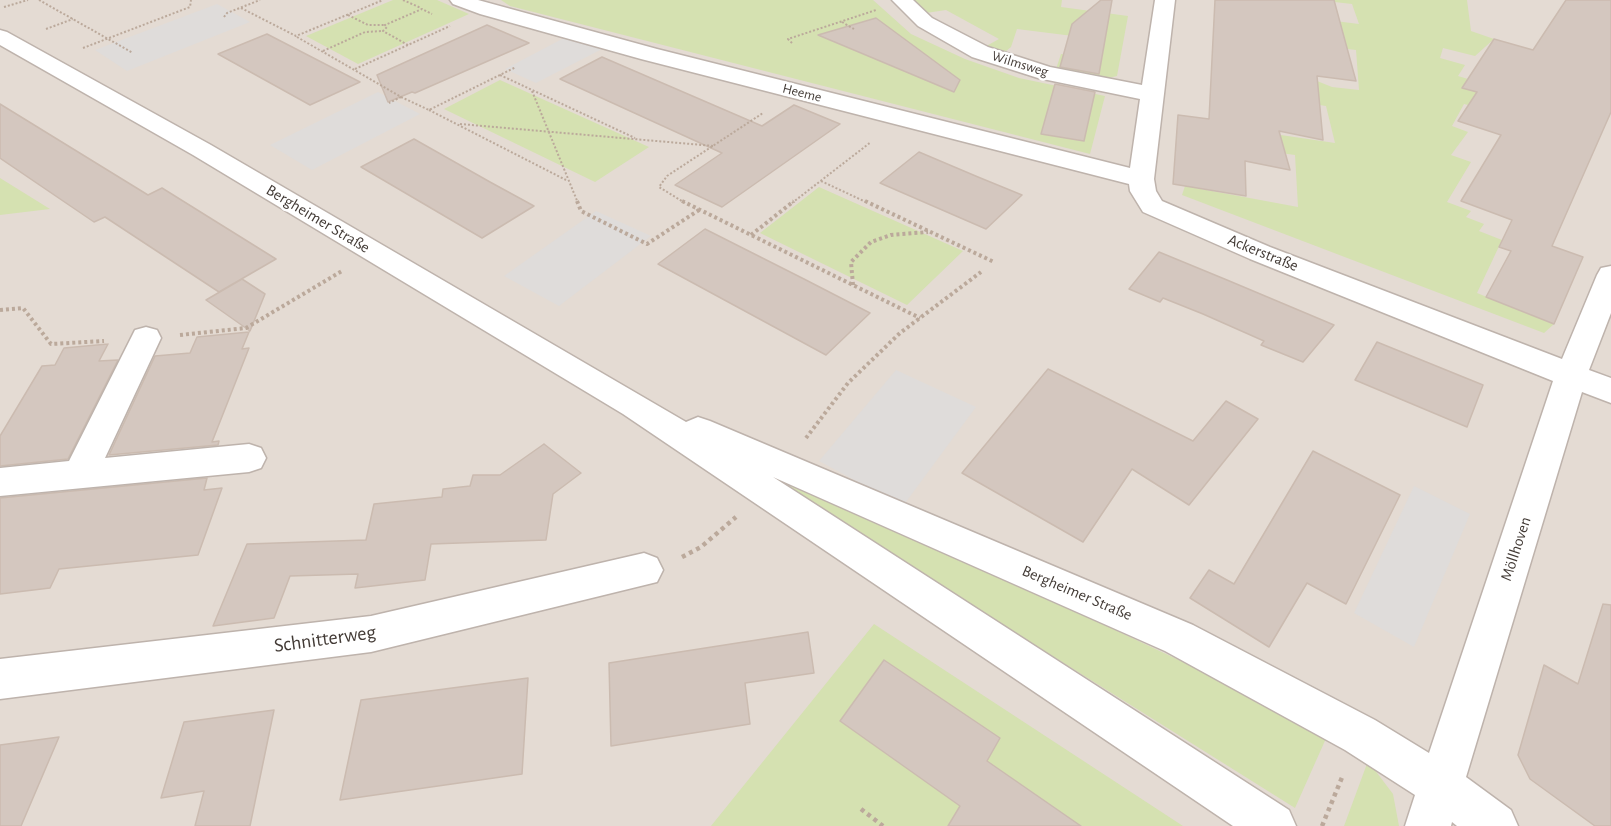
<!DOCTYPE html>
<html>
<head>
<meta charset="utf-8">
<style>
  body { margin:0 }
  canvas { display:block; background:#f0ebe5 }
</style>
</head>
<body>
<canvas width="1611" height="826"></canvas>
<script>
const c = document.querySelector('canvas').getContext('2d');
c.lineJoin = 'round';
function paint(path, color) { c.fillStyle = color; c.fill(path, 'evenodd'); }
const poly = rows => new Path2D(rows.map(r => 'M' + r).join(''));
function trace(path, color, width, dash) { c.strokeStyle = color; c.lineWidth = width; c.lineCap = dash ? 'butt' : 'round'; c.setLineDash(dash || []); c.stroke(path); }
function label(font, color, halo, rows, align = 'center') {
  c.font = font + ' "Alegreya Sans",sans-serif'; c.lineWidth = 5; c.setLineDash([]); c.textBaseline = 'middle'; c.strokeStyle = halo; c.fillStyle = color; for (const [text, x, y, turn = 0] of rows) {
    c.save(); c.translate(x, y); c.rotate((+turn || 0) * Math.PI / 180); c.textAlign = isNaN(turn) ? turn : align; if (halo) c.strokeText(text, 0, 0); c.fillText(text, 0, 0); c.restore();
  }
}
paint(poly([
  [0,0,1611,0,1611,826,0,826]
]), '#e4dbd3');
paint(poly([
  [393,0,437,0,469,14,358,64,306,36],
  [501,0,873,0,911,34,965,59,1019,78,1105,96,1090,154,510,6],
  [912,0,1062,0,1061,7,1128,16,1117,76,1108,78,1056,69,1061,54,1102,59,1105,40,1017,29,1011,47,1000,56,981,49,999,39,946,10,926,13],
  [1317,0,1467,0,1471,31,1494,39,1475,56,1443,48,1440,58,1465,65,1458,76,1468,79,1487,95,1476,107,1464,104,1452,126,1468,132,1451,155,1471,162,1447,202,1471,211,1466,217,1484,224,1479,231,1502,240,1477,293,1554,324,1544,333,1182,195,1185,186,1298,207,1295,155,1273,152,1274,134,1335,143,1326,106,1273,98,1312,79,1332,87,1359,90,1356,50,1274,40,1279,14,1359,24,1352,4],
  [500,80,649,147,595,182,444,109],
  [0,178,50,209,0,215],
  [819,187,963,251,907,305,760,233],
  [795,479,1200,670,1328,734,1295,808,786,489],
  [874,624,1183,826,711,826],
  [1368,761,1393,794,1399,826,1344,826]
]), '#d5e1b1');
paint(poly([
  [217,4,250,22,127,71,95,50],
  [566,37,604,48,536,83,505,69],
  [378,92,420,114,312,170,270,145],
  [596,211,651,236,559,306,504,276],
  [896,370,976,407,903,506,819,461],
  [1414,486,1470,514,1414,647,1354,613]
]), '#dfdcda');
const building = poly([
  [1101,0,1112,0,1099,74,1060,67,1072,24,1101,0],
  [1215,0,1334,0,1356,81,1317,76,1323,140,1279,131,1290,170,1245,161,1246,196,1173,184,1178,115,1209,119,1215,0],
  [1566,0,1611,0,1611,112,1552,246,1583,257,1554,324,1486,297,1511,251,1499,247,1512,220,1461,201,1501,135,1458,121,1477,92,1462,88,1494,39,1533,50,1566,0],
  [876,18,960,80,954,92,818,35,876,18],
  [487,25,529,43,415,93,412,92,388,102,377,75,487,25],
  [267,34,360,82,310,105,218,54,267,34],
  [602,57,762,126,794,105,840,124,722,207,675,185,722,153,560,79,602,57],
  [1055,84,1095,92,1084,141,1041,134,1055,84],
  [0,104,148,195,162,188,276,259,219,292,105,217,94,222,0,158,0,104],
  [414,139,490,182,534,206,482,238,361,167,414,139],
  [919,152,978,177,1022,195,986,229,880,183,919,152],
  [705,229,804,279,870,313,826,355,658,264,705,229],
  [1159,252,1227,280,1334,325,1303,362,1261,345,1264,341,1203,314,1163,298,1160,302,1129,289,1159,252],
  [242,279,265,294,250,331,206,300,242,279],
  [249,332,242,349,249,348,212,442,219,441,218,445,109,455,155,356,190,353,197,337,249,332],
  [1377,342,1483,385,1467,427,1355,380,1377,342],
  [108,344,99,361,118,360,68,459,0,466,0,436,42,366,55,365,64,348,108,344],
  [1048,369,1193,441,1226,401,1258,419,1189,505,1132,469,1083,542,962,473,1048,369],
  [544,444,581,473,553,494,546,540,431,544,425,580,355,588,358,574,290,576,274,618,213,626,247,544,366,540,374,504,442,497,443,489,470,486,473,475,500,475,544,444],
  [1313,451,1400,495,1346,604,1307,583,1269,647,1190,598,1209,570,1234,584,1313,451],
  [207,478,204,490,222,488,198,555,59,569,50,588,0,594,0,498,207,478],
  [1603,604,1611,605,1611,826,1595,826,1530,779,1518,755,1544,665,1578,684,1603,604],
  [808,632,814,673,745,683,750,724,611,746,609,663,808,632],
  [884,660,1000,738,987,761,1081,826,948,826,960,806,840,721,884,660],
  [528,678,522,774,340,800,361,700,528,678],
  [274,710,250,826,195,826,204,791,161,798,184,722,274,710],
  [59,737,21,826,0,826,0,745,59,737]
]);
paint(building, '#d4c7bf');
trace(building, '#cbbbb0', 1.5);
const street = poly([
  [450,0,478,0,657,49,1130,168,1140,99,1038,78,972,57,918,26,892,0,913,0,932,18,988,47,1050,67,1142,85,1155,0,1175,0,1154,179,1156,191,1162,201,1270,247,1562,359,1597,275,1601,268,1611,266,1611,313,1589,370,1611,378,1611,403,1582,392,1466,777,1511,810,1518,826,1457,826,1452,822,1451,826,1405,826,1415,795,1345,750,1165,651,773,477,1289,810,1296,826,1233,826,623,414,193,155,0,45,0,30,7,32,211,145,686,422,698,417,710,421,1193,625,1375,720,1429,753,1553,381,1250,259,1143,212,1130,191,1129,184,641,59,480,14,453,4,450,0],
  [146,327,157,330,161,338,105,458,249,444,261,448,266,458,261,468,249,472,0,496,0,468,69,461,131,338,135,330,146,327],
  [644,553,657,558,663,570,657,582,371,652,0,699,0,659,371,616,644,553]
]);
trace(street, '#beb3ac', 3);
trace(poly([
  [39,0,133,53],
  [403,0,421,8],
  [4,7,28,0],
  [241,8,296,36,383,0],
  [348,15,368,25,385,25],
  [224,17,227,13,260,0],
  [842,22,854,29],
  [46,29,73,19],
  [297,37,401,97,389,103],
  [792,43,788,39,876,10],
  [408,45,383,31,387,27,385,25,422,9,432,14],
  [83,48,190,7,191,0],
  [323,51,365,32,383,31],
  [355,69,450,26],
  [500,75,635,138],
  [532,91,578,203],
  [401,97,429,110,516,67],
  [429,110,566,180],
  [460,124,714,146],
  [821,181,868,203],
  [685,203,659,187,667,176,763,113],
  [792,203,871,142]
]), '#bba99b', 2, [2, 2]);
trace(poly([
  [577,201,581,211,647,244,699,210],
  [682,201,920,318],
  [865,201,994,262],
  [751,235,794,201],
  [853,285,851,262,871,242,891,235,928,232],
  [0,310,23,308,51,344,104,341],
  [180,335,246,328,342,271],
  [806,438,848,383,900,333,981,272]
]), '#bba99b', 4, [3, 3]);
trace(poly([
  [682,557,701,547,736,517],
  [861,809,883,826],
  [1322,826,1343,775]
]), '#bba99b', 4.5, [4, 4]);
paint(street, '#fff');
label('14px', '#423a35', '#fff', [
  ["Wilmsweg",1020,64,17],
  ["Heeme",802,93,14]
]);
label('16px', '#423a35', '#fff', [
  ["Bergheimer Straße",318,219,31],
  ["Ackerstraße",1263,253,22],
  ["Möllhoven",1516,549,-72],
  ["Bergheimer Straße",1077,593,23]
]);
label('20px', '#423a35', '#fff', [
  ["Schnitterweg",325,639,-8]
]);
</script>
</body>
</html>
